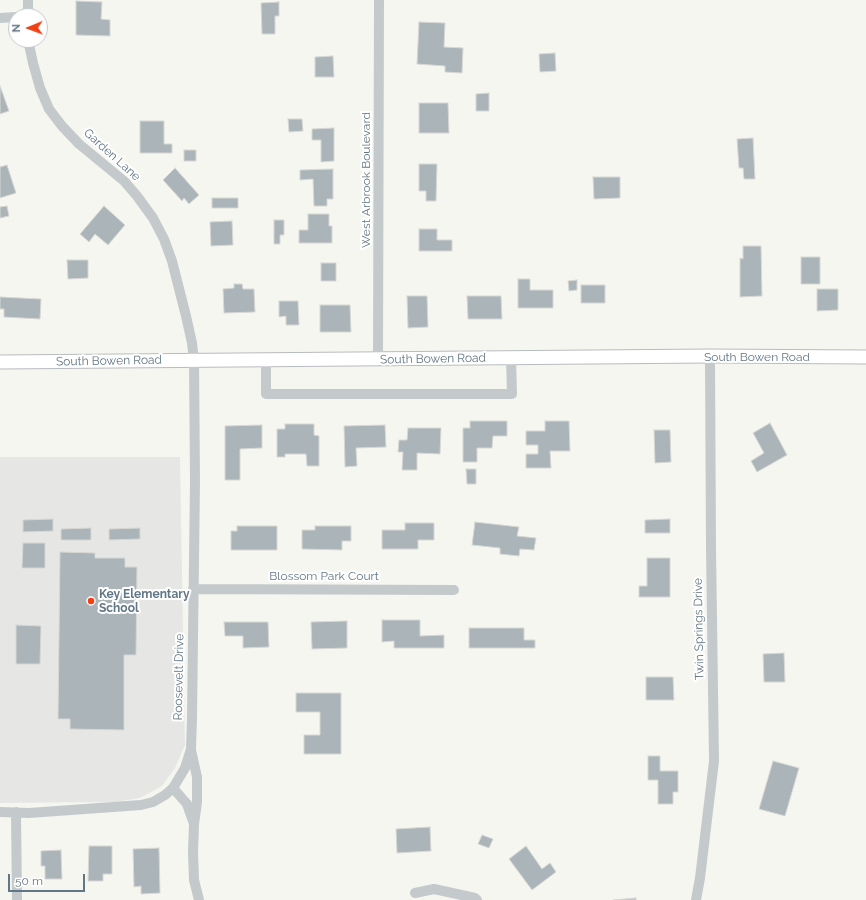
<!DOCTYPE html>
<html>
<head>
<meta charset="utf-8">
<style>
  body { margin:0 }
  #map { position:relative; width:866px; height:900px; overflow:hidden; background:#f6f6f1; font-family:Raleway,sans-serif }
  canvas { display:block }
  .north { position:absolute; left:8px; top:8px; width:40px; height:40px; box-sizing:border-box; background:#fff; border:1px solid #c0c9ce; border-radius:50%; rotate:269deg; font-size:11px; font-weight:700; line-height:16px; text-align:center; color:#627785 }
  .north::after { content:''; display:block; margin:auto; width:14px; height:18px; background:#f33f14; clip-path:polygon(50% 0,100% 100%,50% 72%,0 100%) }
  .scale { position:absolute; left:8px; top:874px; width:77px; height:18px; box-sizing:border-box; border:2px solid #627785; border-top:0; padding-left:5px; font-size:12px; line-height:14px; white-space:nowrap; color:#627785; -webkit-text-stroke:3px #fff; paint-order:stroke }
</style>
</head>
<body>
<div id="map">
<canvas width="866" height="900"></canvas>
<div class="north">N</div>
<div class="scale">50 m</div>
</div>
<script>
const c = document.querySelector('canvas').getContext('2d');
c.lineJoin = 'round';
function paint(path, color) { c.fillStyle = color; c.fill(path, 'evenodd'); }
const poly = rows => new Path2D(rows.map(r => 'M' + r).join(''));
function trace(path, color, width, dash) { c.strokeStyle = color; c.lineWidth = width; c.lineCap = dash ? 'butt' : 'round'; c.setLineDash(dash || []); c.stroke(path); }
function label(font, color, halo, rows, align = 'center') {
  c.font = font + ' Raleway,sans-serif'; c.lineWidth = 4; c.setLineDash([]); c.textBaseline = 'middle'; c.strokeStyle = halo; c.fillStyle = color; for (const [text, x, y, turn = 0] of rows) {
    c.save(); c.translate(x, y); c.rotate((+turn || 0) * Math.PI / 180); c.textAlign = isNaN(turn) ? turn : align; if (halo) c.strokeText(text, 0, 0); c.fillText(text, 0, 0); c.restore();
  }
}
paint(poly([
  [0,457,180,457,185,745,175,768,162,786,140,798,114,802,0,803]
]), '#e6e7e5');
const building = poly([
  [76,1,102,2,101,19,110,20,110,36,76,35,76,1],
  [279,2,279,16,275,16,275,34,262,34,261,3,279,2],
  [419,22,445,23,444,47,463,48,462,73,445,72,445,66,417,64,419,22],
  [555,53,556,71,540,72,539,54,555,53],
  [333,56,334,77,315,77,315,57,333,56],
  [0,86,9,111,0,114,0,86],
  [489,93,489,111,476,111,476,94,489,93],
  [419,103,448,103,449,133,419,133,419,103],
  [288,119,302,119,303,131,289,132,288,119],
  [140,121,164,121,164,144,172,144,172,153,140,153,140,121],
  [334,128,334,161,321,162,321,140,312,140,312,129,334,128],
  [753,138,755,179,744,179,743,168,739,168,737,139,753,138],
  [184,150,196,150,196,161,184,161,184,150],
  [419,164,437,164,436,201,426,201,426,191,419,191,419,164],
  [7,165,16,193,0,198,0,167,7,165],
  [175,168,199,195,189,204,184,198,182,201,163,180,175,168],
  [333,169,333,199,327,199,327,206,314,206,313,179,300,180,300,170,333,169],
  [593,177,620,177,620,198,594,199,593,177],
  [212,198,238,198,238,208,212,208,212,198],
  [7,206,9,216,0,218,0,207,7,206],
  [104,206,125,225,108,245,95,234,89,242,80,234,104,206],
  [308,214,329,214,329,226,332,226,332,243,299,243,299,230,308,230,308,214],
  [274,220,284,220,284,235,280,235,280,244,274,244,274,220],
  [232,221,233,245,211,246,210,222,232,221],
  [419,229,437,229,437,240,452,240,452,251,419,251,419,229],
  [743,246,761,246,762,296,740,297,740,258,743,259,743,246],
  [801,257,820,257,820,284,801,284,801,257],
  [67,260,88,260,88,278,68,279,67,260],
  [321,263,336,263,336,281,321,281,321,263],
  [518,279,530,279,530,290,553,290,553,308,518,308,518,279],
  [577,280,577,290,569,291,568,281,577,280],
  [234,284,242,284,243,289,254,289,255,312,224,313,223,289,234,288,234,284],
  [581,285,605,285,605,303,581,303,581,285],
  [817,289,838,289,838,310,817,311,817,289],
  [407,296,427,296,428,327,408,328,407,296],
  [467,296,501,296,502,319,468,319,467,296],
  [0,297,41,299,40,319,4,317,4,309,0,309,0,297],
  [279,301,298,301,299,325,286,325,286,316,279,317,279,301],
  [320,305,350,305,351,332,320,332,320,305],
  [470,421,507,421,507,436,493,436,492,448,477,448,477,462,463,462,463,428,470,428,470,421],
  [545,421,569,421,570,451,550,451,551,468,526,468,526,454,538,454,538,445,526,445,526,431,545,431,545,421],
  [770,423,787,455,757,472,751,461,764,453,753,433,770,423],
  [285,424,314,424,314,435,319,436,319,466,307,466,306,454,285,454,285,457,277,457,277,429,285,429,285,424],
  [262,425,262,448,240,449,240,480,225,480,225,426,262,425],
  [385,425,386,447,356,448,357,466,345,467,344,426,385,425],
  [408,428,441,428,440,454,417,453,417,470,402,470,403,452,398,452,399,440,407,440,408,428],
  [654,430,670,430,671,462,655,463,654,430],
  [466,469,476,469,476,484,467,484,466,469],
  [53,519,53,531,23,532,23,520,53,519],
  [670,519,670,533,645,533,645,520,670,519],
  [475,522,519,527,517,536,536,538,534,550,520,549,519,556,500,554,500,548,472,545,475,522],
  [405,523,434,523,434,540,418,540,418,549,382,549,382,530,405,530,405,523],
  [237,526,277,526,277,550,231,550,231,531,237,531,237,526],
  [315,526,351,526,351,541,342,541,342,550,302,549,302,530,315,530,315,526],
  [91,528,91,540,61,540,61,529,91,528],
  [140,528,140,539,109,540,109,529,140,528],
  [23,543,45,543,45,568,22,568,23,543],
  [60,552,95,553,95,558,125,558,125,567,137,567,136,655,124,655,124,730,70,729,70,719,58,719,60,552],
  [647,558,670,558,670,597,639,597,639,586,647,586,647,558],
  [382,620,420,620,420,636,444,635,444,648,394,648,394,641,382,642,382,620],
  [347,621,347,648,312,649,311,622,347,621],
  [224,622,268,622,269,647,243,648,243,636,225,636,224,622],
  [16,625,41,626,40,664,16,664,16,625],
  [469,628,524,628,524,640,535,640,535,648,469,648,469,628],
  [784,653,785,682,764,682,763,654,784,653],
  [646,677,673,677,674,700,646,700,646,677],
  [296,693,341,693,341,754,304,754,304,735,320,735,320,712,296,712,296,693],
  [648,756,660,756,660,771,678,771,678,792,673,792,673,804,658,804,658,780,648,780,648,756],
  [773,761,799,768,785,816,759,809,773,761],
  [430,827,431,851,397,853,396,829,430,827],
  [482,835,493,839,489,848,478,844,482,835],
  [89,846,112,846,112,874,103,874,103,881,88,881,89,846],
  [526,846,542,869,550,863,556,872,532,890,509,859,526,846],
  [159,848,160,893,141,894,141,886,134,887,133,849,159,848],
  [61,850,62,879,45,879,45,866,41,866,41,851,61,850],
  [636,898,636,900,613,900,636,898]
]);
paint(building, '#abb4b9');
trace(building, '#d7d7d4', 1);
const major = poly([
  [0,362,710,356,866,357]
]);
trace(major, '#b7bcbf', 15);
trace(poly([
  [28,0,28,16],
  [0,18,16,17],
  [378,359,379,0],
  [266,360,266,394,512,394,511,358],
  [193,589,454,590],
  [191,750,197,777,197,802,194,824,193,852,194,880,199,900],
  [173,788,187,804,193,821],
  [0,812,29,813,141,805,153,802,165,795,173,788,185,768,191,749,192,717,195,481,194,360,192,343,186,316,172,261,164,239,153,218,137,196,124,181,79,144,62,126,49,109,40,88,33,63,28,40],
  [16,812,17,900],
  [415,893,434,889,475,898,477,900],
  [696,900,700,878,714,761,711,548,710,356]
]), '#c4c9cb', 10);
trace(major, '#fff', 13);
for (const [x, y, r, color] of [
  [91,601,4,"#f33f14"]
]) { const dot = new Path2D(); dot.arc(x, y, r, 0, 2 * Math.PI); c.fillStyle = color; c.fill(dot); trace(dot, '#fff', 1.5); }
label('12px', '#627785', '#fff', [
  ["Garden Lane",112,155,42],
  ["West Arbrook Boulevard",366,180,-90],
  ["South Bowen Road",757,357],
  ["South Bowen Road",433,359,-1],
  ["South Bowen Road",109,361,-1],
  ["Blossom Park Court",324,576],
  ["Twin Springs Drive",699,629,-91],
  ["Roosevelt Drive",179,677,-89]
]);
label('bold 12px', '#627785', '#fff', [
  ["Key Elementary",99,594],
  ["School",99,608]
], 'left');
</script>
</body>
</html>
